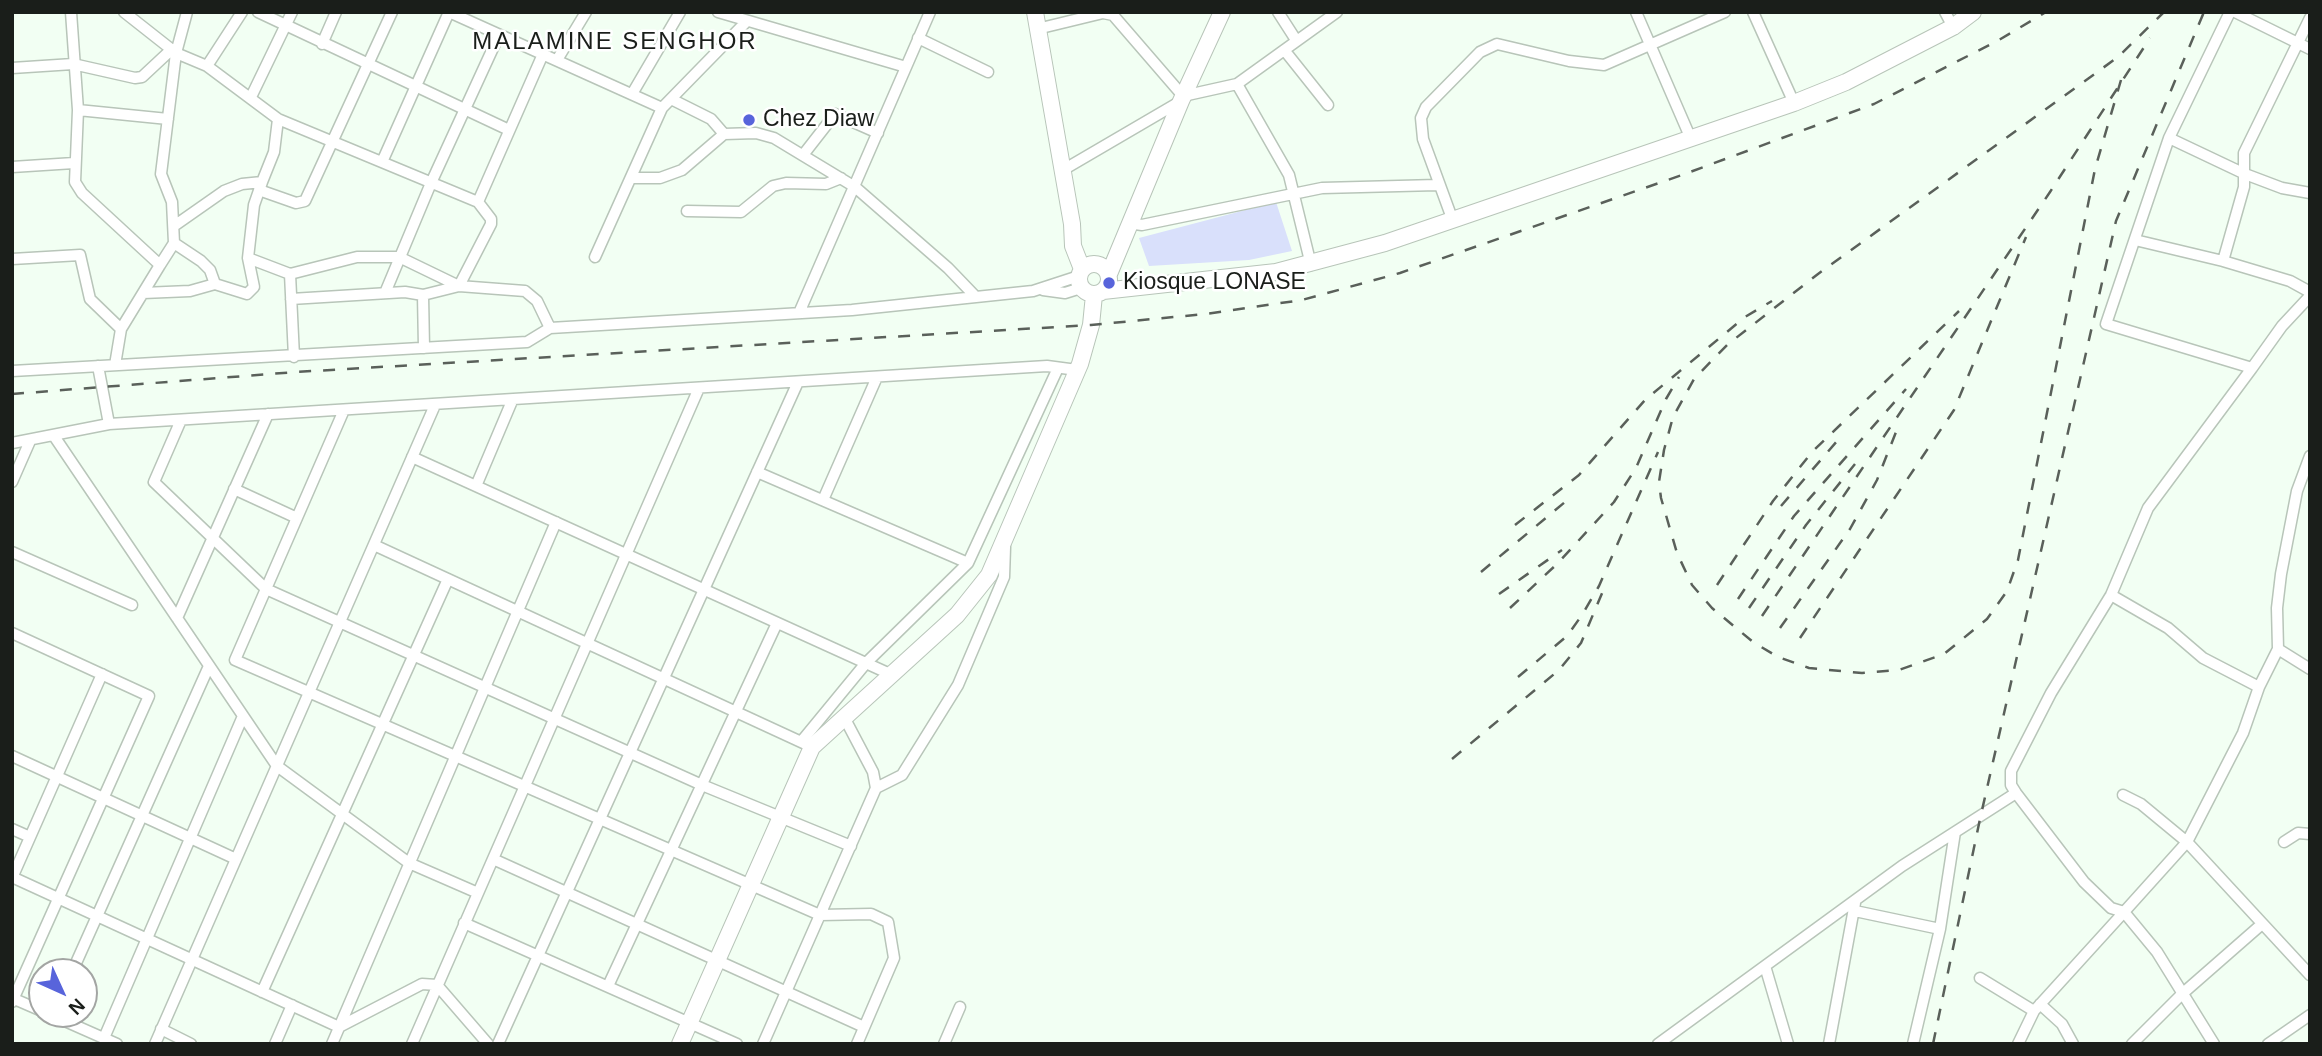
<!DOCTYPE html>
<html>
<head>
<meta charset="utf-8">
<style>
  body { margin:0 }
  #map { position:relative; width:2322px; height:1056px; overflow:hidden; background:#f2fff3; font-family:Arial,sans-serif }
  canvas { display:block }
  .frame { position:absolute; inset:0; border:14px solid #1a1e1a; pointer-events:none }
  .north { position:absolute; left:28px; top:958px; width:70px; height:70px; box-sizing:border-box; background:#fff; border:2px solid #a3a5a3; border-radius:50%; rotate:135deg; font-size:19px; font-weight:700; line-height:28px; text-align:center; color:#1a1e1a }
  .north::after { content:''; display:block; margin:auto; width:24px; height:32px; background:#5864db; clip-path:polygon(50% 0,100% 100%,50% 72%,0 100%) }
</style>
</head>
<body>
<div id="map">
<canvas width="2322" height="1056"></canvas>
<div class="frame"></div>
<div class="north">N</div>
</div>
<script>
const c = document.querySelector('canvas').getContext('2d');
c.lineJoin = 'round';
function paint(path, color) { c.fillStyle = color; c.fill(path, 'evenodd'); }
const poly = rows => new Path2D(rows.map(r => 'M' + r).join(''));
function trace(path, color, width, dash) { c.strokeStyle = color; c.lineWidth = width; c.lineCap = dash ? 'butt' : 'round'; c.setLineDash(dash || []); c.stroke(path); }
function label(font, color, halo, rows, align = 'center') {
  c.font = font + ' Arial,sans-serif'; c.lineWidth = 5; c.setLineDash([]); c.textBaseline = 'middle'; c.strokeStyle = halo; c.fillStyle = color; for (const [text, x, y, turn = 0] of rows) {
    c.save(); c.translate(x, y); c.rotate((+turn || 0) * Math.PI / 180); c.textAlign = isNaN(turn) ? turn : align; if (halo) c.strokeText(text, 0, 0); c.fillText(text, 0, 0); c.restore();
  }
}
paint(poly([
  [1276,202,1292,251,1249,260,1149,266,1139,238]
]), '#d9e0fb');
const street = poly([
  [71,12,78,110,75,182,82,193,160,265,174,243,172,202,161,174,176,53,187,12],
  [124,12,176,53,207,66,278,119,478,202,491,219,491,224,459,286,423,295],
  [258,12,509,130],
  [449,12,662,108],
  [718,12,906,67],
  [1278,12,1296,40],
  [1636,12,1691,139],
  [1753,12,1794,103],
  [1945,12,1953,27],
  [2230,12,2169,138,2106,324,2252,368,2282,326,2310,296],
  [2235,12,2310,49],
  [1037,29,1103,13,1113,15,1183,96,1237,84,1337,12],
  [918,38,988,72],
  [322,44,336,12],
  [1285,51,1328,105],
  [557,60,586,12],
  [207,66,242,12],
  [12,68,73,64,135,78,142,77,172,49],
  [1237,84,1289,175,1311,265],
  [632,94,680,12],
  [251,97,292,12],
  [671,99,711,119,724,134],
  [78,110,168,119],
  [2169,138,2245,174,2282,188,2310,193],
  [803,155,835,114,878,133],
  [382,162,449,12],
  [12,167,74,163],
  [1063,170,1181,101],
  [631,178,660,178,682,170,724,134,756,133,774,138,855,187,948,268,974,295],
  [262,182,274,152,278,119],
  [259,190,296,203,305,201,392,12],
  [478,202,543,54],
  [687,211,741,212,773,186,786,183,826,184,841,178],
  [1453,221,1423,139,1421,118,1426,107,1480,52,1497,44,1569,61,1604,65,1725,12],
  [1128,223,1142,225,1322,188,1437,185],
  [174,226,224,191,242,184,262,182,254,205,248,258,254,287,247,294,215,284,210,270,201,261,174,243],
  [2135,240,2223,261,2290,281,2310,292],
  [595,257,662,108,746,22],
  [248,258,290,274,357,257,399,257,459,286,525,291,537,301,550,328],
  [12,259,80,255,90,299,121,329],
  [2223,261,2244,187,2244,153,2310,18],
  [290,274,294,357],
  [1043,290,1065,293,1081,288],
  [143,293,190,291,215,284],
  [385,293,431,183,499,35],
  [291,299,405,292,423,295,424,348],
  [799,313,930,12],
  [115,365,121,329,160,265],
  [98,366,109,424],
  [12,371,527,342,550,328,852,310,1033,291,1079,276],
  [344,410,235,660,820,915,871,914,888,922,894,958,857,1044],
  [181,420,154,482,266,589,702,785,851,846],
  [54,436,277,766,409,863,478,893],
  [12,443,109,424,1047,366,1077,370],
  [412,457,890,674],
  [757,472,968,563],
  [12,482,30,441],
  [476,486,512,401],
  [234,489,297,518],
  [823,500,877,377],
  [374,545,812,747],
  [12,552,132,605],
  [2111,595,2168,628,2203,658,2259,687],
  [177,618,268,414],
  [12,633,149,696,12,1002],
  [2278,649,2310,669],
  [844,717,873,772,876,788,902,775,958,685,1004,577,1005,547],
  [801,742,866,663,968,563,1058,368],
  [12,756,236,859],
  [2123,795,2141,804,2187,842,2310,975],
  [12,829,30,837],
  [2284,842,2298,833,2310,834],
  [493,859,864,1027],
  [12,877,339,1027,422,984,437,985,488,1044],
  [12,878,102,674],
  [1855,911,1940,929],
  [464,923,737,1044],
  [1765,966,1788,1044],
  [72,972,209,666],
  [1980,978,2034,1011],
  [608,986,777,623],
  [262,992,448,579],
  [12,998,42,1011],
  [2040,1004,2062,1024,2073,1044],
  [49,1014,117,1044],
  [161,1029,191,1044],
  [104,1038,243,716],
  [155,1044,435,405],
  [275,1044,292,1005],
  [332,1044,556,522],
  [412,1044,699,388],
  [498,1044,798,382],
  [763,1044,876,788],
  [944,1044,960,1007],
  [1658,1044,1902,866,2016,793],
  [1829,1044,1855,903],
  [1913,1044,1940,929,1955,832],
  [2018,1044,2034,1011,2124,912,2111,908,2084,882,2016,793,2011,785,2011,771,2051,693,2111,595,2148,508,2252,368],
  [2132,1044,2182,994,2262,924],
  [2214,1044,2157,952,2124,912,2187,842,2243,733,2259,687,2278,649,2277,608,2281,574,2297,491,2310,456],
  [2268,1044,2310,1015]
]);
const secondary = poly([
  [1035,12,1072,224,1073,246,1082,269],
  '1079 279a15 15 0 1 1 30 0a15 15 0 1 1-30 0Z',
  [1109,274,1181,101,1222,12],
  [1103,291,1276,272,1385,243,1794,103,1846,82,1953,27,1973,12],
  [680,1044,812,747,957,615,989,575,1080,364,1091,325,1094,295]
]);
trace(street, '#b8c5b9', 13);
trace(secondary, '#b8c5b9', 18);
trace(street, '#fff', 10);
trace(secondary, '#fff', 16);
trace(poly([
  [2121,80,2095,169,2018,560,2007,591,1987,619,1944,654,1899,670,1862,673,1809,668,1778,657,1753,642,1712,608,1692,585,1677,553,1661,498,1659,482,1664,450,1673,417,1694,379,1727,345,1818,274,2118,57,2164,12],
  [12,394,296,372,1091,325,1205,314,1302,300,1400,273,1682,175,1874,104,1999,40,2046,12],
  [1781,506,1838,440],
  [1515,525,1579,475,1645,400,1745,317,1772,301],
  [1481,572,1571,497],
  [1717,585,1773,501,1812,452,1959,311],
  [1499,594,1562,550],
  [1738,599,1794,516,1906,389],
  [1510,608,1558,563,1614,502,1636,468,1666,399,1679,377],
  [1749,608,1806,525,1855,464],
  [1762,616,2050,192,2150,38],
  [1780,628,1850,529,1877,480,1898,427],
  [1800,638,1954,410,2026,237],
  [1518,677,1567,636,1582,615,1599,586,1658,452],
  [1452,759,1559,670,1581,643,1603,591],
  [1933,1044,1980,819,2116,221,2204,12]
]), '#5a605a', 2.5, [12, 12]);
for (const [x, y, r, color] of [
  [749,120,7,"#5864db"],
  [1109,283,7,"#5864db"]
]) { const dot = new Path2D(); dot.arc(x, y, r, 0, 2 * Math.PI); c.fillStyle = color; c.fill(dot); trace(dot, '#fff', 2.5); }
label('23px', '#1a1e1a', '#fff', [
  ["Chez Diaw",763,120],
  ["Kiosque LONASE",1123,283]
], 'left');
c.letterSpacing = '2px';
label('24px', '#1a1e1a', '#fff', [
  ["MALAMINE SENGHOR",615,42]
]);
c.letterSpacing = '0px';
</script>
</body>
</html>
